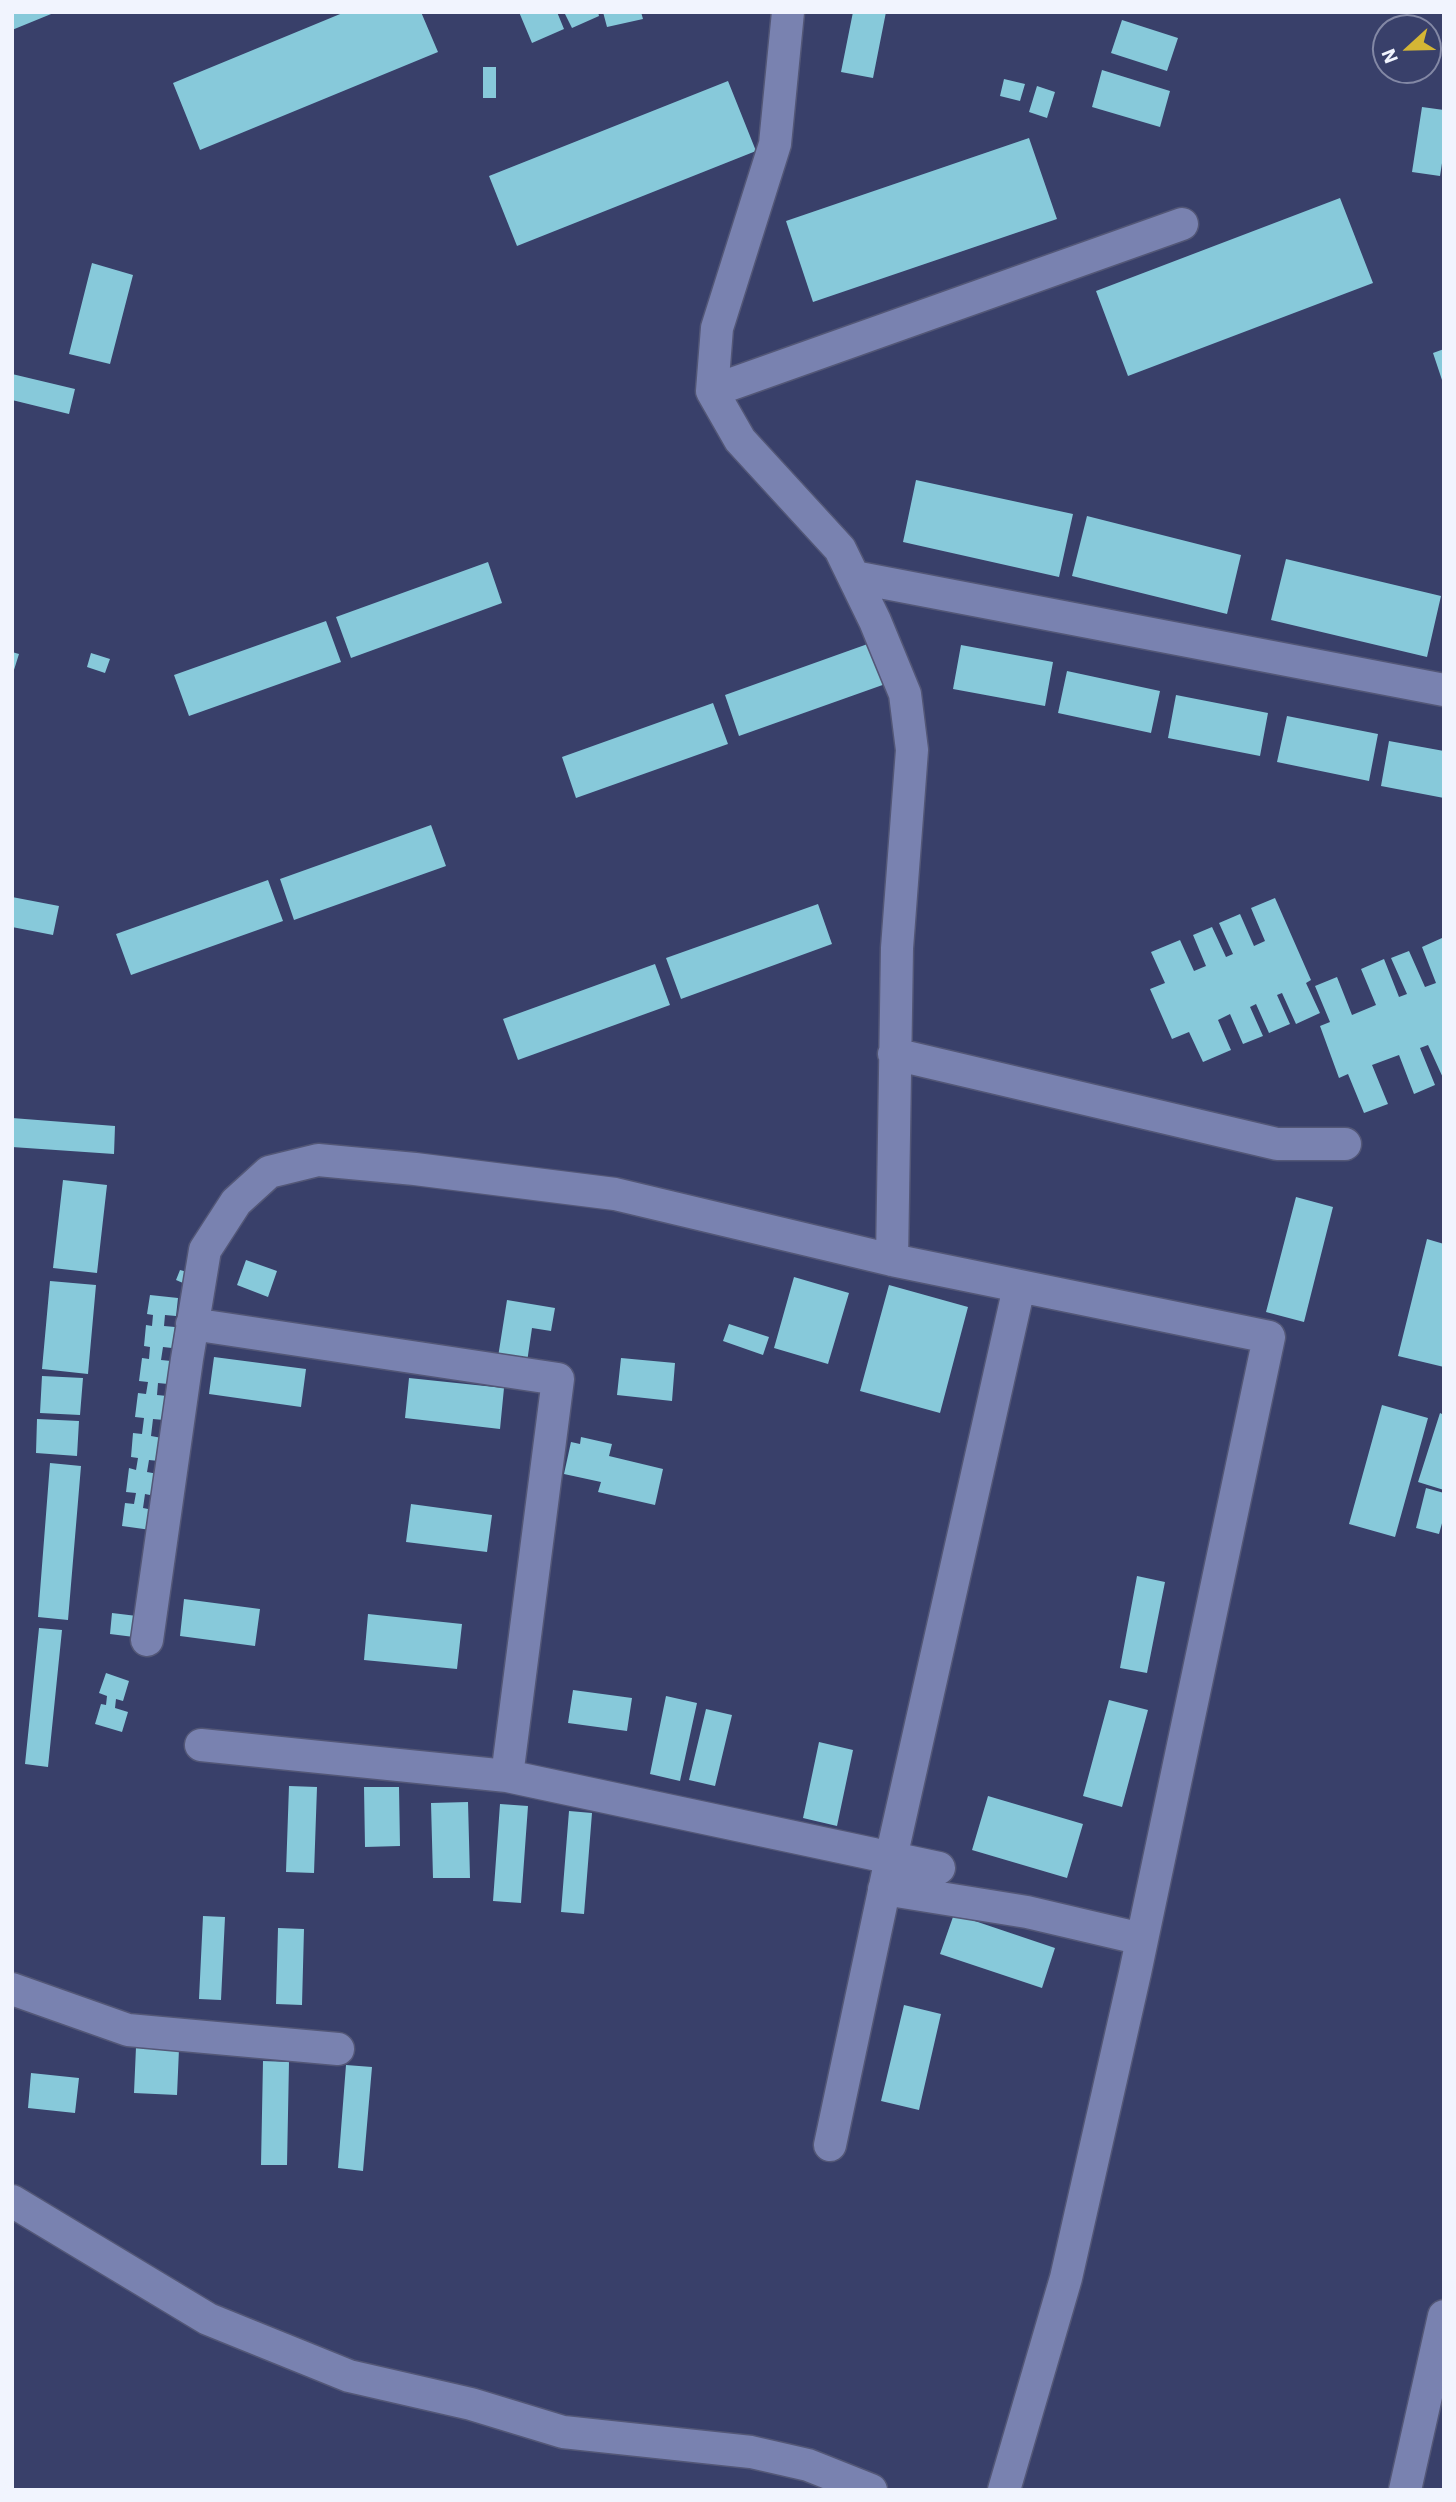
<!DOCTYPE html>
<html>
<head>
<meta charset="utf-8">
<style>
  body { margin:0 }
  #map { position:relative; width:1456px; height:2502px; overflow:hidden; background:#39406a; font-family:"IBM Plex Sans",sans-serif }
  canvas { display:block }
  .frame { position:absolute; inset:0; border:14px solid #f1f4fe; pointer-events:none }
  .north { position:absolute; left:1372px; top:14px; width:70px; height:70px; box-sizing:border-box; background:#39406a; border:2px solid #8388a5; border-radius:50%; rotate:248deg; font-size:19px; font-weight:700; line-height:28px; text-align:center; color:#f1f4fe }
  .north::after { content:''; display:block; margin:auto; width:24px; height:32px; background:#d4b635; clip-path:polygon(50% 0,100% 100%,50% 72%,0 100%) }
</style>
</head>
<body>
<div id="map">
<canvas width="1456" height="2502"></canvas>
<div class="frame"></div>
<div class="north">N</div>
</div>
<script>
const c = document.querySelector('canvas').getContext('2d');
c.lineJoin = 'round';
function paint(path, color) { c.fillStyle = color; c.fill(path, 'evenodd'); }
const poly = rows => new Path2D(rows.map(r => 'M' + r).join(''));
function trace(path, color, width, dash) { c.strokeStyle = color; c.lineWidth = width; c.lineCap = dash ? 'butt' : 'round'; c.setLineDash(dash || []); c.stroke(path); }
paint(poly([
  [12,12,56,12,12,30],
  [345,12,421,12,438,52,200,150,173,83],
  [519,12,557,12,564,29,532,43],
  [564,12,598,12,599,16,572,28],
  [603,12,641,12,643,19,607,27],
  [853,12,886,12,873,78,841,72],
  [1122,20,1178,38,1167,71,1111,53],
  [483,67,496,67,496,98,483,98],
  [1102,70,1170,91,1160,127,1092,107],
  [1004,79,1025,84,1020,101,1000,96],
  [728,81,756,151,517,246,489,176],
  [1037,86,1055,92,1047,118,1029,112],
  [1422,107,1444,110,1444,150,1440,176,1412,172],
  [1029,138,1057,219,813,302,786,221],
  [1340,198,1373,283,1128,376,1096,291],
  [92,263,133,275,110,364,69,354],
  [1444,349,1444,383,1443,383,1433,353],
  [12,374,75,389,69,414,12,400],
  [916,480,1073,514,1059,577,903,542],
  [1087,516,1241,555,1227,614,1072,576],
  [1286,559,1441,596,1427,657,1271,620],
  [488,562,502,603,351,658,336,617],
  [326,621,341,662,189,716,174,675],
  [876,641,891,682,739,736,725,695],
  [961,645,1053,662,1045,706,953,689],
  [12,652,19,654,13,673,12,673],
  [91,653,110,659,105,673,87,667],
  [1067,671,1160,691,1151,733,1058,713],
  [1176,695,1268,713,1260,756,1168,738],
  [713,703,728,744,576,798,562,757],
  [1287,716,1378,734,1369,781,1277,762],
  [1389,741,1444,751,1444,798,1381,786],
  [431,825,446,866,294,920,280,879],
  [268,880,283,921,131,975,116,934],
  [12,897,59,906,53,935,12,927],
  [1275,898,1311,980,1306,983,1320,1013,1296,1024,1282,993,1277,995,1290,1024,1269,1033,1256,1004,1250,1007,1263,1036,1243,1044,1230,1014,1218,1020,1231,1050,1203,1062,1189,1032,1172,1039,1150,989,1165,983,1151,952,1180,940,1194,971,1206,966,1193,935,1212,927,1226,957,1233,954,1219,923,1240,914,1254,946,1265,941,1251,908],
  [818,904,832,944,681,999,666,958],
  [1442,938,1444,943,1444,1080,1428,1045,1420,1048,1435,1085,1414,1094,1399,1055,1372,1065,1388,1104,1364,1113,1348,1074,1339,1078,1320,1026,1330,1022,1315,986,1337,977,1352,1015,1376,1005,1361,969,1384,959,1399,997,1407,994,1391,958,1409,951,1425,987,1436,983,1422,947],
  [655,964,670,1005,518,1060,503,1019],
  [12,1118,115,1126,114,1154,12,1147],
  [63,1180,107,1185,97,1273,53,1268],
  [1296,1197,1333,1207,1304,1322,1266,1312],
  [1427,1239,1444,1244,1444,1367,1398,1356],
  [246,1260,277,1271,268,1297,237,1285],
  [180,1270,187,1272,183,1283,176,1280],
  [794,1277,849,1293,828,1364,774,1348],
  [50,1281,96,1285,88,1374,42,1369],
  [889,1285,968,1307,940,1413,860,1391],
  [150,1295,178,1298,176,1316,165,1315,164,1326,175,1327,172,1348,163,1347,161,1360,171,1361,168,1384,158,1383,157,1395,167,1396,164,1420,153,1419,151,1436,162,1438,159,1461,149,1460,147,1472,158,1474,155,1496,145,1494,143,1508,153,1510,151,1530,122,1526,125,1503,134,1504,136,1493,126,1492,129,1468,136,1470,138,1458,131,1457,133,1433,142,1434,144,1418,135,1417,138,1393,146,1394,148,1382,139,1381,142,1358,149,1359,150,1347,144,1346,146,1325,152,1326,153,1315,147,1314],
  [507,1300,555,1308,551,1331,532,1328,527,1362,498,1357],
  [729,1324,769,1337,763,1355,723,1341],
  [214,1357,306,1369,301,1407,209,1394],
  [621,1358,675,1363,672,1401,617,1395],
  [42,1376,83,1378,80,1415,40,1413],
  [409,1378,504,1388,500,1429,405,1418],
  [1382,1405,1428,1418,1395,1537,1349,1524],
  [1440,1413,1444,1415,1444,1490,1418,1482],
  [37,1419,79,1421,77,1456,36,1453],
  [581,1437,612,1444,609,1456,663,1469,655,1505,598,1492,601,1482,564,1474,571,1442,580,1444],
  [50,1463,81,1466,68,1620,38,1617],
  [1426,1488,1444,1493,1444,1516,1439,1534,1416,1528],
  [411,1504,492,1515,487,1552,406,1542],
  [1137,1576,1165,1582,1147,1673,1120,1668],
  [184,1599,260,1609,255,1646,180,1636],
  [112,1613,137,1616,134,1637,110,1634],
  [368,1614,462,1624,457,1669,364,1660],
  [39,1628,62,1630,48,1767,25,1764],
  [106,1673,129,1681,123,1701,116,1699,115,1708,128,1712,122,1732,95,1724,101,1704,106,1705,107,1696,99,1693],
  [573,1690,632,1698,627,1731,568,1723],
  [666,1696,697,1703,680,1781,650,1774],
  [1109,1700,1148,1710,1122,1807,1083,1796],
  [706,1709,732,1715,715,1786,689,1780],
  [819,1742,853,1750,837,1826,803,1818],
  [289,1786,317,1787,314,1873,286,1872],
  [364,1787,399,1787,400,1846,365,1847],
  [988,1796,1083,1824,1067,1878,972,1850],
  [468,1802,470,1878,433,1878,431,1803],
  [500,1804,528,1806,521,1903,493,1901],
  [569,1811,592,1813,584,1914,561,1912],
  [954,1914,1055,1948,1042,1988,940,1954],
  [203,1916,225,1917,221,2000,199,1999],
  [278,1928,304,1929,302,2005,276,2004],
  [904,2005,941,2014,919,2110,881,2101],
  [136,2047,179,2049,177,2095,134,2093],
  [263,2061,289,2062,287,2165,261,2165],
  [346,2065,372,2067,363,2171,338,2168],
  [31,2073,79,2078,75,2113,28,2108]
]), '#87c9da');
const minor = poly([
  [788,12,775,144,717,328,712,391,740,440,840,549,875,621,905,694,912,750,897,948,892,1260],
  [712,391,1182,224],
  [854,577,1444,690],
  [894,1054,1277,1144,1345,1144],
  [192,1324,558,1379,507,1776],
  [147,1640,187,1359,205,1250,236,1202,269,1172,318,1160,415,1169,615,1194,892,1260,1269,1337,1135,1973,1066,2278,1004,2490],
  [201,1745,507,1776,939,1868],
  [884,1889,1027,1912,1142,1939],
  [12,1989,128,2030,338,2049],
  [830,2145,891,1858,1019,1287],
  [12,2201,208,2319,349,2376,471,2404,563,2432,751,2452,808,2465,871,2490],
  [1405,2490,1444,2316]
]);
trace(minor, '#535777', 35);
trace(minor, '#7982b0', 32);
</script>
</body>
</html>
